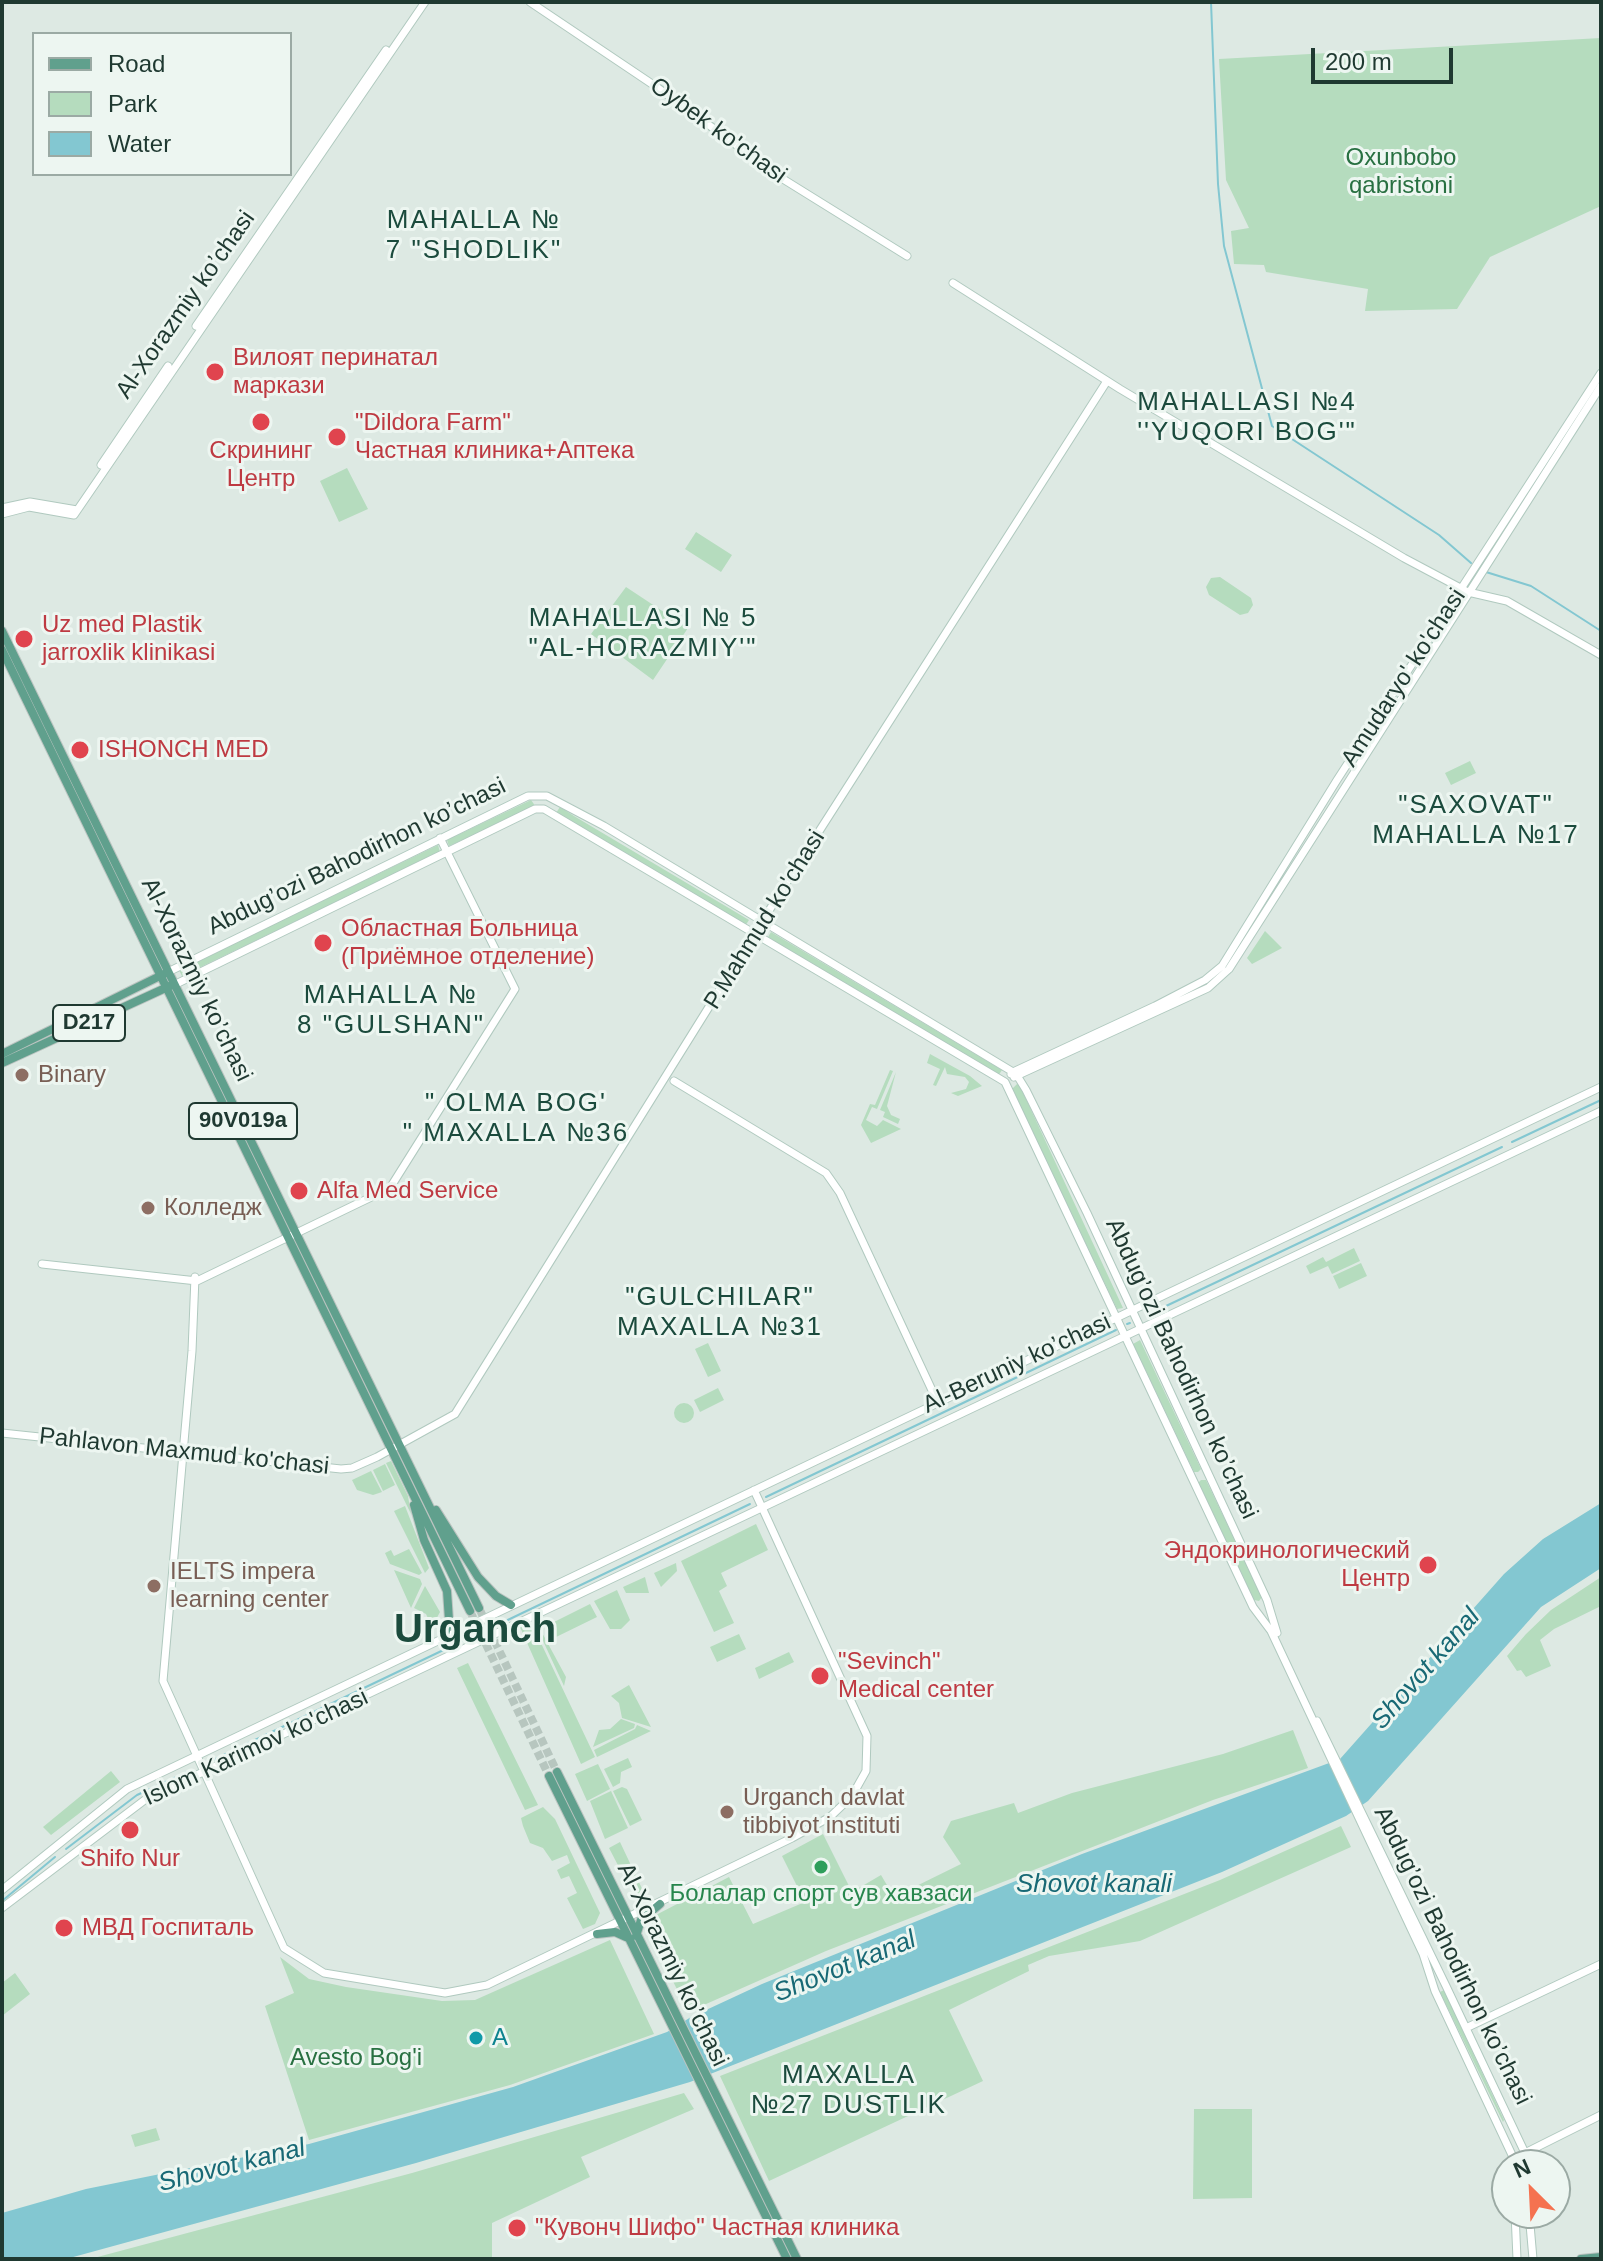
<!DOCTYPE html>
<html>
<head>
<meta charset="utf-8">
<style>
  body { margin:0 }
  #map { position:relative; width:1603px; height:2261px; overflow:hidden; background:#dde9e3; font-family:Helvetica,sans-serif }
  canvas { display:block }
  .frame { position:absolute; inset:0; border:4px solid #1f3931; pointer-events:none }
  .legend { position:absolute; left:32px; top:32px; width:260px; height:144px; box-sizing:border-box; background:#edf6f1; border:2px solid #9baaa4; margin:0; padding:10px 14px; list-style:none; font-size:24px; color:#1f3931 }
  .legend li { display:flex; align-items:center; gap:16px; height:40px }
  .legend b { width:40px; border:2px solid #9baaa4 }
  .north { position:absolute; left:1491px; top:2149px; width:80px; height:80px; box-sizing:border-box; background:#edf6f1; border:2px solid #9baaa4; border-radius:50%; rotate:336deg; font-size:22px; font-weight:700; line-height:32px; text-align:center; color:#1f3931 }
  .north::after { content:''; display:block; margin:auto; width:28px; height:36px; background:#f57250; clip-path:polygon(50% 0,100% 100%,50% 72%,0 100%) }
  .scale { position:absolute; left:1311px; top:48px; width:142px; height:36px; box-sizing:border-box; border:4px solid #1f3931; border-top:0; padding-left:10px; font-size:24px; line-height:28px; white-space:nowrap; color:#1f3931; -webkit-text-stroke:6px #edf6f1; paint-order:stroke }
</style>
</head>
<body>
<div id="map">
<canvas width="1603" height="2261"></canvas>
<div class="frame"></div>
<ul class="legend">
<li><b style="height:10px;background:#60a08d"></b>Road</li>
<li><b style="height:22px;background:#b5dcbe"></b>Park</li>
<li><b style="height:22px;background:#83c7d1"></b>Water</li>
</ul>
<div class="north">N</div>
<div class="scale">200 m</div>
</div>
<script>
const c = document.querySelector('canvas').getContext('2d');
c.lineJoin = 'round';
function paint(path, color) { c.fillStyle = color; c.fill(path, 'evenodd'); }
const poly = rows => new Path2D(rows.map(r => 'M' + r).join(''));
function trace(path, color, width, dash) { c.strokeStyle = color; c.lineWidth = width; c.lineCap = dash ? 'butt' : 'round'; c.setLineDash(dash || []); c.stroke(path); }
function label(font, color, halo, rows, align = 'center') {
  c.font = font + ' Helvetica,sans-serif'; c.lineWidth = 6; c.setLineDash([]); c.textBaseline = 'middle'; c.strokeStyle = halo; c.fillStyle = color; for (const [text, x, y, turn = 0] of rows) {
    c.save(); c.translate(x, y); c.rotate((+turn || 0) * Math.PI / 180); c.textAlign = isNaN(turn) ? turn : align; if (halo) c.strokeText(text, 0, 0); c.fillText(text, 0, 0); c.restore();
  }
}
paint(poly([
  [1601,38,1601,206,1490,257,1457,309,1365,311,1368,289,1266,272,1264,265,1234,264,1231,231,1249,228,1226,180,1219,59],
  [347,468,368,509,339,522,320,481],
  [696,532,732,555,721,572,685,549],
  [1220,577,1251,598,1253,605,1248,613,1240,615,1209,595,1206,587,1211,578],
  [626,587,688,628,653,680,591,634],
  [1470,761,1476,773,1451,785,1445,773],
  [531,800,536,807,449,846,447,840],
  [560,807,574,816,749,920,745,926,556,813],
  [438,845,440,852,182,976,179,970],
  [1265,931,1282,948,1252,964,1247,958],
  [771,932,1002,1070,998,1076,767,939],
  [930,1054,970,1076,982,1086,958,1096,951,1093,966,1089,969,1082,965,1077,947,1074,945,1067,936,1086,933,1085,940,1069,927,1063],
  [890,1070,893,1071,877,1109,872,1107,866,1120,877,1126,883,1120,901,1129,871,1143,861,1125,870,1104,875,1105],
  [896,1072,887,1106,891,1115,900,1119,898,1124,883,1117,885,1112,880,1110],
  [1018,1083,1019,1084,1123,1308,1117,1309,1012,1089],
  [1354,1248,1360,1261,1332,1274,1328,1266,1310,1274,1306,1266,1323,1257,1326,1262],
  [1361,1263,1367,1276,1339,1289,1333,1276],
  [1140,1340,1201,1469,1198,1472,1194,1472,1133,1344],
  [708,1343,721,1371,708,1377,695,1349],
  [718,1388,724,1400,700,1412,694,1400],
  '674 1413a10 10 0 1 1 20 0a10 10 0 1 1-20 0Z',
  [391,1461,408,1496,411,1514,386,1463],
  [385,1464,395,1485,383,1491,373,1470],
  [371,1471,382,1492,373,1495,357,1490,352,1480],
  [1201,1480,1206,1480,1262,1597,1259,1601,1254,1600,1198,1483],
  [405,1506,429,1568,425,1573,394,1511],
  [756,1524,768,1550,721,1573,727,1586,719,1591,734,1623,714,1632,681,1561],
  [409,1549,422,1573,419,1575,390,1564,385,1553,391,1550,394,1556],
  [676,1563,677,1571,661,1587,654,1573],
  [394,1570,420,1579,422,1584,411,1608],
  [645,1577,649,1593,626,1593,623,1587],
  [1601,1577,1601,1606,1554,1629,1540,1640,1551,1666,1526,1677,1521,1670,1517,1671,1507,1656,1526,1634,1551,1610],
  [425,1586,440,1612,432,1627,426,1614,414,1608],
  [617,1590,630,1620,621,1629,610,1629,594,1601],
  [590,1604,597,1617,552,1639,546,1626],
  [531,1622,595,1757,581,1764,520,1627],
  [539,1627,566,1677,564,1686,537,1628],
  [739,1634,746,1649,717,1662,710,1647],
  [789,1652,794,1662,759,1679,755,1668],
  [468,1663,538,1805,525,1810,457,1668],
  [629,1685,651,1727,622,1718,619,1703,611,1696],
  [621,1719,635,1724,634,1728,593,1747,599,1730,610,1729],
  [637,1725,651,1731,597,1757,594,1750,635,1729],
  [1293,1730,1308,1768,1213,1800,826,1951,688,2012,648,1930,654,1916,729,1877,753,1924,805,1902,782,1856,823,1834,852,1892,881,1875,894,1897,961,1864,943,1837,951,1821,1014,1803,1018,1813,1072,1793,1223,1754],
  [628,1758,632,1767,621,1772,620,1783,613,1787,604,1769],
  [598,1764,610,1789,587,1801,575,1774],
  [111,1771,120,1782,51,1835,43,1827],
  [622,1787,627,1789,642,1820,630,1826,613,1791],
  [611,1791,628,1828,605,1839,590,1801],
  [543,1807,555,1819,600,1913,595,1924,583,1929,567,1898,577,1893,569,1876,561,1879,557,1870,570,1863,567,1855,552,1861,543,1848,530,1843,523,1826,521,1818],
  [1341,1826,1351,1847,1140,1941,1049,1956,1028,1965,1029,1971,949,2010,983,2081,769,2181,720,2076,1220,1880],
  [620,1842,646,1897,643,1899,634,1896,609,1848],
  [610,1940,654,2034,510,2085,309,2140,265,2006,294,1993,280,1957,309,1979,346,1987,442,2001,475,2000],
  [15,1973,30,1994,2,2016,2,1983],
  [1444,1990,1504,2120,1503,2122,1440,1992],
  [684,2093,694,2109,581,2157,590,2177,492,2223,492,2259,90,2259,412,2173],
  [1194,2109,1252,2109,1252,2198,1193,2199],
  [156,2128,160,2140,135,2147,131,2135]
]), '#b5dcbe');
paint(poly([
  [1601,1503,1601,1568,1541,1607,1368,1801,1346,1816,1222,1872,690,2082,416,2163,66,2259,2,2259,2,2213,86,2189,309,2144,513,2087,667,2032,691,2017,762,1984,1082,1854,1340,1759,1504,1574,1543,1539]
]), '#83c7d1');
trace(poly([
  [1211,2,1218,184,1224,246,1272,426,1439,535,1471,563],
  [1486,572,1531,586,1601,631],
  [1512,1142,1601,1100],
  [1147,1315,1502,1147],
  [1127,1324,1130,1323],
  [766,1497,1116,1330],
  [491,1628,750,1504],
  [211,1761,477,1634],
  [66,1849,137,1795,192,1770],
  [2,1901,55,1857]
]), '#83c7d1', 2);
trace(poly([
  [479,1608,557,1772],
  [470,1611,549,1776]
]), '#b7c6bf', 8, [8, 4]);
const secondary = poly([
  [530,2,658,88,783,179,907,256],
  [953,283,1120,389,1404,558,1468,592,1507,601,1601,655],
  [196,326,386,50],
  [101,465,168,366],
  [2,508,30,502,77,510],
  [2,514,29,507,74,515,425,2],
  [170,971,528,796,547,796,604,826,1013,1072,1155,1006,1205,980,1222,966,1337,780,1601,373],
  [176,984,535,809,544,809,1005,1082,1253,1607,1271,1631,1423,1954,1435,1991,1512,2155,1513,2165],
  [1011,1074,1018,1077,1026,1090,1087,1213,1267,1600,1277,1633],
  [1014,1077,1208,988,1229,969,1601,386],
  [674,1081,826,1173,840,1193,937,1401],
  [42,1264,197,1281,390,1188,515,989,440,838],
  [195,1277,192,1351,163,1681,284,1948,324,1973,445,1993,487,1985,792,1838,830,1817,852,1796,866,1771,867,1736,754,1490],
  [2,1433,341,1469,352,1468,377,1457,455,1414,795,869,1107,381],
  [1317,1721,1446,1986,1525,2153,1526,2165],
  [2,1890,127,1789,1601,1087],
  [2,1908,146,1799,1601,1111],
  [1466,2028,1601,1964],
  [1525,2153,1601,2115],
  [1515,2213,1517,2259],
  [1529,2213,1533,2259]
]);
const primary = poly([
  [2,631,479,1608],
  [2,650,470,1611],
  [2,1054,166,973],
  [2,1063,172,985],
  [414,1505,424,1540,447,1591,449,1620,444,1638],
  [436,1510,478,1577,496,1596,511,1605],
  [557,1772,797,2259],
  [549,1776,787,2259],
  [597,1934,615,1932,626,1937],
  [636,1936,641,1920,660,1904],
  [1581,2259,1601,2257]
]);
trace(secondary, '#b0c9bf', 9);
trace(primary, '#bcc4c1', 10);
trace(secondary, '#fff', 7);
trace(primary, '#60a08d', 8);
for (const [x, y, r, color] of [
  [215,372,10,"#e0444e"],
  [261,422,10,"#e0444e"],
  [337,437,10,"#e0444e"],
  [24,639,10,"#e0444e"],
  [80,750,10,"#e0444e"],
  [323,943,10,"#e0444e"],
  [22,1075,8,"#8d6e63"],
  [299,1191,10,"#e0444e"],
  [148,1208,8,"#8d6e63"],
  [1428,1565,10,"#e0444e"],
  [154,1586,8,"#8d6e63"],
  [820,1676,10,"#e0444e"],
  [727,1812,8,"#8d6e63"],
  [130,1830,10,"#e0444e"],
  [821,1867,8,"#2e9e5b"],
  [64,1928,10,"#e0444e"],
  [476,2038,8,"#0f9aa8"],
  [517,2228,10,"#e0444e"]
]) { const dot = new Path2D(); dot.arc(x, y, r, 0, 2 * Math.PI); c.fillStyle = color; c.fill(dot); trace(dot, '#edf6f1', 3); }
for (const [x, y, w] of [
  [89,1023,72],
  [243,1121,108]
]) { const box = new Path2D(); box.roundRect(x - w / 2, y - 18, w, 36, 6); c.fillStyle = '#edf6f1'; c.fill(box); trace(box, '#1f3931', 2); }
label('bold 22px', '#1f3931', null, [
  ["D217",89,1023],
  ["90V019a",243,1121]
]);
label('24px', '#1f3931', '#edf6f1', [
  ["Oybek ko'chasi",718,131,36],
  ["Al-Xorazmiy ko’chasi",186,305,-55],
  ["Amudaryo' ko'chasi",1404,678,-57],
  ["Abdug’ozi Bahodirhon ko’chasi",357,857,-26],
  ["P.Mahmud ko'chasi",765,920,-58],
  ["Al-Xorazmiy ko’chasi",196,980,64],
  ["Al-Beruniy ko’chasi",1017,1364,-25],
  ["Abdug’ozi Bahodirhon ko’chasi",1181,1369,65],
  ["Pahlavon Maxmud ko'chasi",184,1452,6],
  ["Islom Karimov ko'chasi",256,1748,-25],
  ["Abdug’ozi Bahodirhon ko’chasi",1452,1956,64],
  ["Al-Xorazmiy ko’chasi",672,1965,64]
]);
label('24px', '#287041', '#edf6f1', [
  ["Oxunbobo",1401,158],
  ["qabristoni",1401,186],
  ["Avesto Bog'i",356,2058]
]);
label('24px', '#be3a42', '#edf6f1', [
  ["Вилоят перинатал",233,358],
  ["маркази",233,386],
  ["\"Dildora Farm\"",355,423],
  ["Частная клиника+Аптека",355,451],
  ["Скрининг",261,451,"center"],
  ["Центр",261,479,"center"],
  ["Uz med Plastik",42,625],
  ["jarroxlik klinikasi",42,653],
  ["ISHONCH MED",98,750],
  ["Областная Больница",341,929],
  ["(Приёмное отделение)",341,957],
  ["Alfa Med Service",317,1191],
  ["Эндокринологический",1410,1551,"right"],
  ["Центр",1410,1579,"right"],
  ["\"Sevinch\"",838,1662],
  ["Medical center",838,1690],
  ["Shifo Nur",130,1859,"center"],
  ["МВД Госпиталь",82,1928],
  ["\"Кувонч Шифо\" Частная клиника",535,2228]
], 'left');
label('24px', '#785e54', '#edf6f1', [
  ["Binary",38,1075],
  ["Колледж",164,1208],
  ["IELTS impera",170,1572],
  ["learning center",170,1600],
  ["Urganch davlat",743,1798],
  ["tibbiyot instituti",743,1826]
], 'left');
label('24px', '#27864d', '#edf6f1', [
  ["Болалар спорт сув хавзаси",821,1894]
]);
label('24px', '#0d838f', '#edf6f1', [
  ["A",492,2038]
], 'left');
c.letterSpacing = '2px';
label('26px', '#1b4b3d', '#edf6f1', [
  ["MAHALLA №",474,221],
  ["7 \"SHODLIK\"",474,251],
  ["MAHALLASI №4",1247,403],
  ["''YUQORI BOG'\"",1247,433],
  ["MAHALLASI № 5",643,619],
  ["\"АL-HORAZMIY'\"",643,649],
  ["\"SAXOVAT\"",1476,806],
  ["MAHALLA №17",1476,836],
  ["MAHALLA №",391,996],
  ["8 \"GULSHAN\"",391,1026],
  ["\" OLMA BOG'",516,1104],
  ["\" MAXALLA №36",516,1134],
  ["\"GULCHILAR\"",720,1298],
  ["MAXALLA №31",720,1328],
  ["MAXALLA",849,2076],
  ["№27 DUSTLIK",849,2106]
]);
c.letterSpacing = '0px';
label('italic 26px', '#186975', '#edf6f1', [
  ["Shovot kanal",1426,1669,-49],
  ["Shovot kanali",1094,1885],
  ["Shovot kanal",845,1967,-22],
  ["Shovot kanal",232,2166,-14]
]);
label('bold 40px', '#1b4b3d', '#edf6f1', [
  ["Urganch",475,1631]
]);
</script>
</body>
</html>
